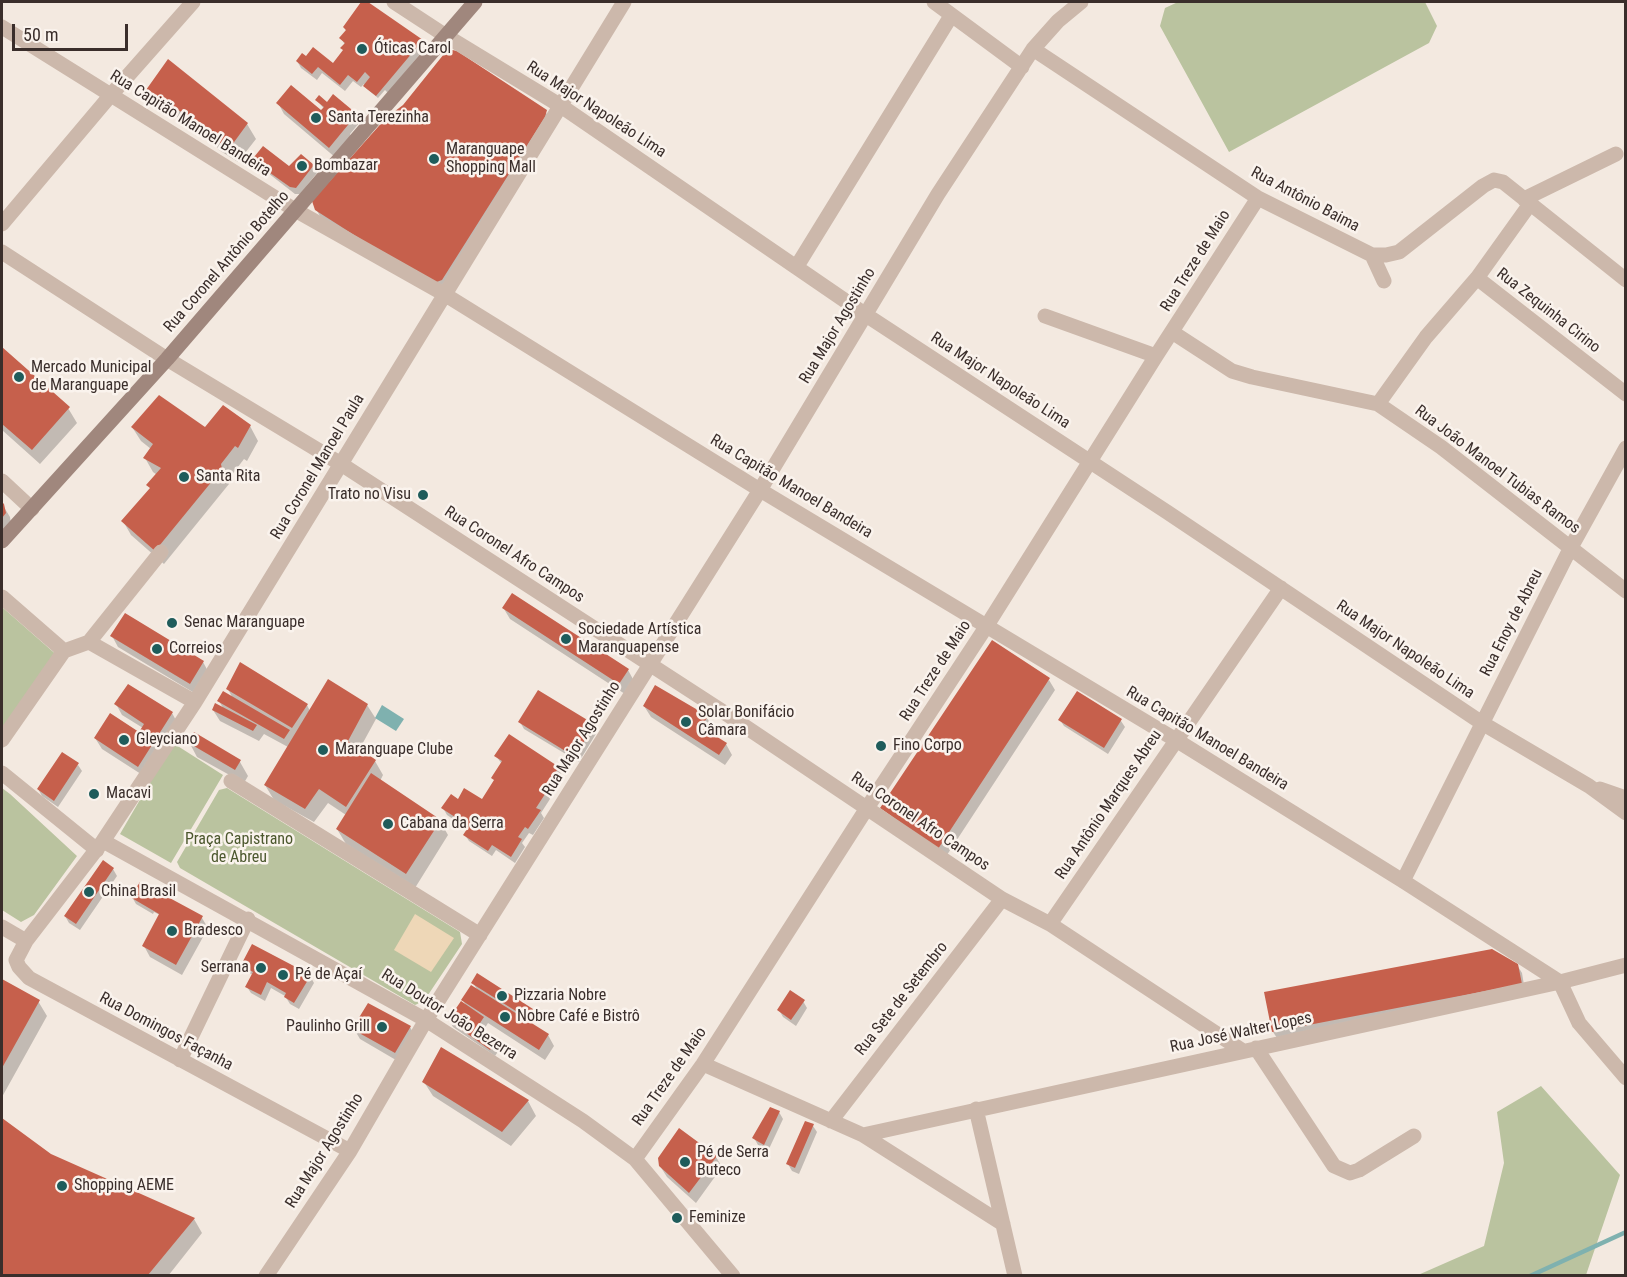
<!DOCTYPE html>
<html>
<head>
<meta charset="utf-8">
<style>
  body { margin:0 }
  #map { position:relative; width:1627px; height:1277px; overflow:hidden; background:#f3e9e0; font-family:"Roboto Condensed",sans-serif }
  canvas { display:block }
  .frame { position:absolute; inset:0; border:3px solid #3a2e2b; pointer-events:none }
  .scale { position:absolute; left:12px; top:24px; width:116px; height:27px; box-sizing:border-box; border:3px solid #3a2e2b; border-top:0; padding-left:8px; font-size:18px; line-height:21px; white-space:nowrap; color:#3a2e2b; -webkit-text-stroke:4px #faf3ed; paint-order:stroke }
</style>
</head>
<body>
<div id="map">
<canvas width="1627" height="1277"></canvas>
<div class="frame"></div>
<div class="scale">50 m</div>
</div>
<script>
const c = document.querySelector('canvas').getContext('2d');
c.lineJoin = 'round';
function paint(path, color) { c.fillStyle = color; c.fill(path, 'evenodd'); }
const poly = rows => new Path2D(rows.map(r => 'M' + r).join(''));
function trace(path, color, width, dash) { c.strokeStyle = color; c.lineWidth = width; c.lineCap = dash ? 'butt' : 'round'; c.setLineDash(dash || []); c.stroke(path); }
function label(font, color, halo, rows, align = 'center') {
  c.font = font + ' "Roboto Condensed",sans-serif'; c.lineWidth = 5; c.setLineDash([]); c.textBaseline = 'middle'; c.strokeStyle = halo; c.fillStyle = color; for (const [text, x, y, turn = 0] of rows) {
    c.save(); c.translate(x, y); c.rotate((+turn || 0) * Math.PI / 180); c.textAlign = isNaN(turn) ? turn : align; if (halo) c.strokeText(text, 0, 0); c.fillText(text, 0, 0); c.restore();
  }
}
paint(poly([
  [1178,2,1425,2,1437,26,1429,43,1229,152,1160,26,1165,8],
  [2,607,59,657,2,740],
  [173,743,223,775,171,863,120,834],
  [2,788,10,794,77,856,34,915,21,922,2,910],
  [227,788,460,932,462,944,424,1001,415,1005,180,868,177,862,219,790],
  [1541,1086,1620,1175,1586,1275,1418,1275,1484,1246,1504,1163,1497,1112]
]), '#bac39f');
paint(poly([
  [415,914,454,938,431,972,394,950]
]), '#eed7b7');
paint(poly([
  [382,705,404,719,396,731,375,718]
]), '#7fb1af');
paint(poly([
  [363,2,403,27,421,41,425,48,388,93,385,90,378,98,367,89,364,84,361,87,353,81,345,91,322,73,317,80,301,68,297,61,333,65,344,52,345,45,341,38,346,31,345,27],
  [168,61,247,124,256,139,238,162,219,150,213,140,156,104,148,90],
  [333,96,356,115,360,122,350,134,352,138,336,158,284,114,278,103,322,113,324,109,317,100,327,104],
  [545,111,554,126,450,295,325,225,316,209],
  [301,156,313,166,317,173,300,194,295,194,268,173,265,176,256,169,252,162,290,168],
  [2,349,68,408,77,423,40,464,2,430],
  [250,426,258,441,247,461,244,459,228,480,229,484,164,564,131,535,123,521,151,490,157,475,153,472,145,458,151,449,141,441,132,427,206,429],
  [2,504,10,517,11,524,2,535],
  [504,609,628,670,634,681,625,694,510,619],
  [112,636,203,662,209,673,196,694,118,647],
  [1049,680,1055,690,945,858,888,819],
  [656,687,707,718,713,728,709,734,726,744,732,755,725,765,651,717,644,706],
  [228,689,307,705,310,711,367,705,376,719,359,750,375,761,383,775,380,781,440,821,448,835,415,888,346,844,337,829,346,815,328,803,314,822,274,800,265,785,288,747,264,734,259,741,220,721,213,710,223,708,219,701,233,699],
  [116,704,172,713,178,724,167,743,160,739,158,743,153,740,160,753,144,776,102,749,95,738,144,736,143,728,122,715],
  [1060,720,1121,721,1125,727,1108,754,1064,726],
  [520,722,593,725,597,732,579,762,524,729],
  [189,742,240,762,248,776,244,783,197,757],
  [496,756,558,768,562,775,548,795,550,799,541,813,544,818,533,835,529,833,522,843,525,847,515,863,496,850,492,856,469,841,465,835,468,829,447,815,443,808,458,801,482,801,495,781,502,764],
  [78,765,82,771,58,807,42,796,38,789],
  [113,869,117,876,80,930,69,923,65,916],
  [132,897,202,918,208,928,182,975,150,957,144,946,160,915,154,912,153,914,136,904],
  [243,965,310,976,314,983,299,1009,290,1004,285,996,271,988,265,1001,251,993,247,987,253,975,247,972],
  [1517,965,1522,973,1525,991,1277,1038,1273,1032],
  [2,980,38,1001,47,1016,2,1097],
  [473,983,532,1010,536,1017,530,1024,548,1035,554,1046,545,1060,488,1023,483,1031,497,1040,501,1047,495,1056,453,1027,449,1020,466,1006,463,1000,478,991],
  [803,1001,807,1008,796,1026,783,1017,779,1010],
  [410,1027,416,1038,401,1063,360,1039,354,1029],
  [424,1082,528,1101,536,1116,511,1146,433,1096],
  [779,1112,783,1119,768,1151,758,1145,754,1138],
  [2,1120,50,1156,194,1219,202,1233,168,1276,2,1276],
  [813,1126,817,1132,799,1174,792,1171,788,1164],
  [716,1157,722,1167,696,1203,667,1177,660,1166]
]), '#0003');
trace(poly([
  [1530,1276,1626,1232]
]), '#7fb1af', 4.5);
paint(poly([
  [361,2,368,2,423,40,376,96,363,86,370,77,365,72,357,82,348,75,340,85,318,67,312,74,296,61,302,53,306,56,313,47,333,63,343,50,340,48,345,43,339,38,346,30,343,27],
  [448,49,457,51,547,110,545,117,442,280,431,284,315,210,312,201,386,118,403,105],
  [168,59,248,123,229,149,209,135,212,131,146,90],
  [291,85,321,110,324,107,315,100,319,95,327,102,333,94,357,114,329,148,276,103],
  [263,146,289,166,301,154,314,165,296,188,290,187,263,168,261,171,250,162],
  [2,347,70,407,32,450,2,424],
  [159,395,205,427,223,405,251,425,238,448,235,446,221,464,222,469,155,551,121,521,150,488,146,485,161,468,143,458,153,444,131,427],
  [2,502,4,504,6,513,2,518],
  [512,593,629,669,619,684,502,608],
  [125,613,204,661,190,684,110,636],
  [992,640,1050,678,938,849,880,808],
  [240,662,308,704,292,728,226,689],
  [328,679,368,704,348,741,376,760,346,807,319,789,305,809,264,785],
  [128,684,173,712,138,767,94,738,110,713,139,732,144,724,114,704],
  [655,685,708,716,701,727,727,743,719,755,643,706],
  [538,690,594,724,575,757,518,722],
  [223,691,290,730,284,739,217,701],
  [1077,691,1122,719,1104,748,1058,720],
  [215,703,257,725,253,731,212,710],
  [194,732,241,760,235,770,187,742],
  [509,734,559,767,544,789,547,791,536,808,541,810,528,829,525,827,518,837,522,839,511,857,492,845,488,851,463,835,469,826,441,808,451,794,458,799,464,788,482,799,494,780,491,778,502,761,494,756],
  [62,752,79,763,54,801,37,789],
  [371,773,441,820,406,874,336,829],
  [103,860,114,868,76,924,64,916],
  [140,882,203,916,176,965,142,946,159,914,130,897],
  [252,944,311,975,294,1003,284,997,286,993,267,982,261,995,245,987,253,972,241,965],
  [1492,949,1518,964,1522,984,1272,1032,1264,992],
  [477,973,533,1009,527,1018,471,983],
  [2,979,40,1000,2,1068],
  [471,985,549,1034,539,1050,461,1000],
  [790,990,805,1000,791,1020,777,1010],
  [461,1001,484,1017,478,1026,498,1039,490,1050,448,1020],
  [368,1003,411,1026,395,1053,352,1029],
  [441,1047,529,1100,502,1132,422,1082],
  [770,1107,780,1111,764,1145,752,1138],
  [2,1118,51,1154,195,1218,148,1275,2,1275],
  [805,1121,814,1124,795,1168,786,1164],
  [679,1128,717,1156,689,1193,659,1166,658,1158]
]), '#c6604c');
trace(poly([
  [394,2,446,36,561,106,866,315,1167,512,1482,723,1589,786,1626,813],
  [934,2,1022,67],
  [2,27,295,210,444,294,760,490,1176,740,1403,881,1560,982,1579,1023,1626,1078],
  [1033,49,1258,198,1372,255,1386,255,1399,252,1483,186,1494,180,1503,182,1626,280],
  [1524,199,1616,154],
  [2,224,110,96,193,2],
  [2,252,167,359,341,464,728,715,1002,899,1050,924,1243,1051],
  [1372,255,1384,281],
  [797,266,951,16],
  [1477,278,1626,394],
  [1045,316,1156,356],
  [1172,332,1232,371,1252,377,1378,404,1441,447,1626,591],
  [1378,404,1426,337,1477,278,1530,204],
  [2,481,32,509],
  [2,597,64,651],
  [89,642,195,702],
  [2,740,64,651,89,642,161,552],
  [2,773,97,850],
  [231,781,480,935],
  [1600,789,1626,798],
  [103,841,426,1020,583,1121,635,1159,733,1276],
  [1403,881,1570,549,1626,448],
  [1050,924,1281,588],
  [2,927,26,941,16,960,19,967,29,978,350,1151],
  [26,941,103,841,195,702,624,2],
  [1256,1048,1334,1166,1350,1173,1359,1170,1414,1136],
  [180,1060,248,919],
  [703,1064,863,1135,1003,1224],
  [976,1109,1015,1276],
  [831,1121,1002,899],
  [863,1135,1560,982,1626,965],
  [635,1159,703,1064,867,808,986,627,1156,356,1258,198],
  [266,1276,350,1151,426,1020,760,490,938,194,1033,49,1058,21,1081,2]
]), '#ccb8ab', 15);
trace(poly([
  [2,541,167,359,475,2]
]), '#a0877d', 15);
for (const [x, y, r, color] of [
  [362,49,6,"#1f5c5b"],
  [316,118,6,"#1f5c5b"],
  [434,159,6,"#1f5c5b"],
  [302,166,6,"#1f5c5b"],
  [19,377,6,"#1f5c5b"],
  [184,477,6,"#1f5c5b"],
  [423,495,6,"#1f5c5b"],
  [172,623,6,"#1f5c5b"],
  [566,639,6,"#1f5c5b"],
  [157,649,6,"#1f5c5b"],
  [686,722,6,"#1f5c5b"],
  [124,740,6,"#1f5c5b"],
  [881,746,6,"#1f5c5b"],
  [323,750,6,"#1f5c5b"],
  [94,794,6,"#1f5c5b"],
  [388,824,6,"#1f5c5b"],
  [89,892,6,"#1f5c5b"],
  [172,931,6,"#1f5c5b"],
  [261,968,6,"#1f5c5b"],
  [283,975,6,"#1f5c5b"],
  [502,996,6,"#1f5c5b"],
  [505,1017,6,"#1f5c5b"],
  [382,1027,6,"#1f5c5b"],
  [685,1162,6,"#1f5c5b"],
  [62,1186,6,"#1f5c5b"],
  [677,1218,6,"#1f5c5b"]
]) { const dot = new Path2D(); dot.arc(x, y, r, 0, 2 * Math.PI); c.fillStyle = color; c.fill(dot); trace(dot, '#faf3ed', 2); }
label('16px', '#3a2e2b', '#faf3ed', [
  ["Óticas Carol",374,49],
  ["Santa Terezinha",328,118],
  ["Maranguape",446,150],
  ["Shopping Mall",446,168],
  ["Bombazar",314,166],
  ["Mercado Municipal",31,368],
  ["de Maranguape",31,386],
  ["Santa Rita",196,477],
  ["Trato no Visu",411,495,"right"],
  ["Senac Maranguape",184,623],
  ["Sociedade Artística",578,630],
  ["Maranguapense",578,648],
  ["Correios",169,649],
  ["Solar Bonifácio",698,713],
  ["Câmara",698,731],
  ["Gleyciano",136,740],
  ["Fino Corpo",893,746],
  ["Maranguape Clube",335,750],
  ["Macavi",106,794],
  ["Cabana da Serra",400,824],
  ["China Brasil",101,892],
  ["Bradesco",184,931],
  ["Serrana",249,968,"right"],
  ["Pé de Açaí",295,975],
  ["Pizzaria Nobre",514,996],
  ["Nobre Café e Bistrô",517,1017],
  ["Paulinho Grill",370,1027,"right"],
  ["Pé de Serra",697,1153],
  ["Buteco",697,1171],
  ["Shopping AEME",74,1186],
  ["Feminize",689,1218]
], 'left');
label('16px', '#3a2e2b', '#faf3ed', [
  ["Rua Major Napoleão Lima",596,110,33],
  ["Rua Capitão Manoel Bandeira",190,124,32],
  ["Rua Antônio Baima",1305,200,28],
  ["Rua Treze de Maio",1196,261,-58],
  ["Rua Coronel Antônio Botelho",227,262,-49],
  ["Rua Zequinha Cirino",1548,311,38],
  ["Rua Major Agostinho",838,326,-59],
  ["Rua Major Napoleão Lima",1000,381,33],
  ["Rua Coronel Manoel Paula",318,467,-59],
  ["Rua João Manoel Tubias Ramos",1497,470,37],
  ["Rua Capitão Manoel Bandeira",791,487,31],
  ["Rua Coronel Afro Campos",514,555,33],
  ["Rua Enoy de Abreu",1512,623,-63],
  ["Rua Major Napoleão Lima",1405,650,34],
  ["Rua Treze de Maio",936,671,-57],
  ["Rua Major Agostinho",582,739,-58],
  ["Rua Capitão Manoel Bandeira",1207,739,31],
  ["Rua Antônio Marques Abreu",1109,805,-56],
  ["Rua Coronel Afro Campos",920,822,34],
  ["Rua Sete de Setembro",902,999,-52],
  ["Rua Doutor João Bezerra",449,1015,32],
  ["Rua Domingos Façanha",166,1032,28],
  ["Rua José Walter Lopes",1241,1033,-12],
  ["Rua Treze de Maio",670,1077,-55],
  ["Rua Major Agostinho",325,1151,-58]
]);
label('16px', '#4c582e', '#faf3ed', [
  ["Praça Capistrano",239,840],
  ["de Abreu",239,858]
]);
</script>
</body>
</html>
